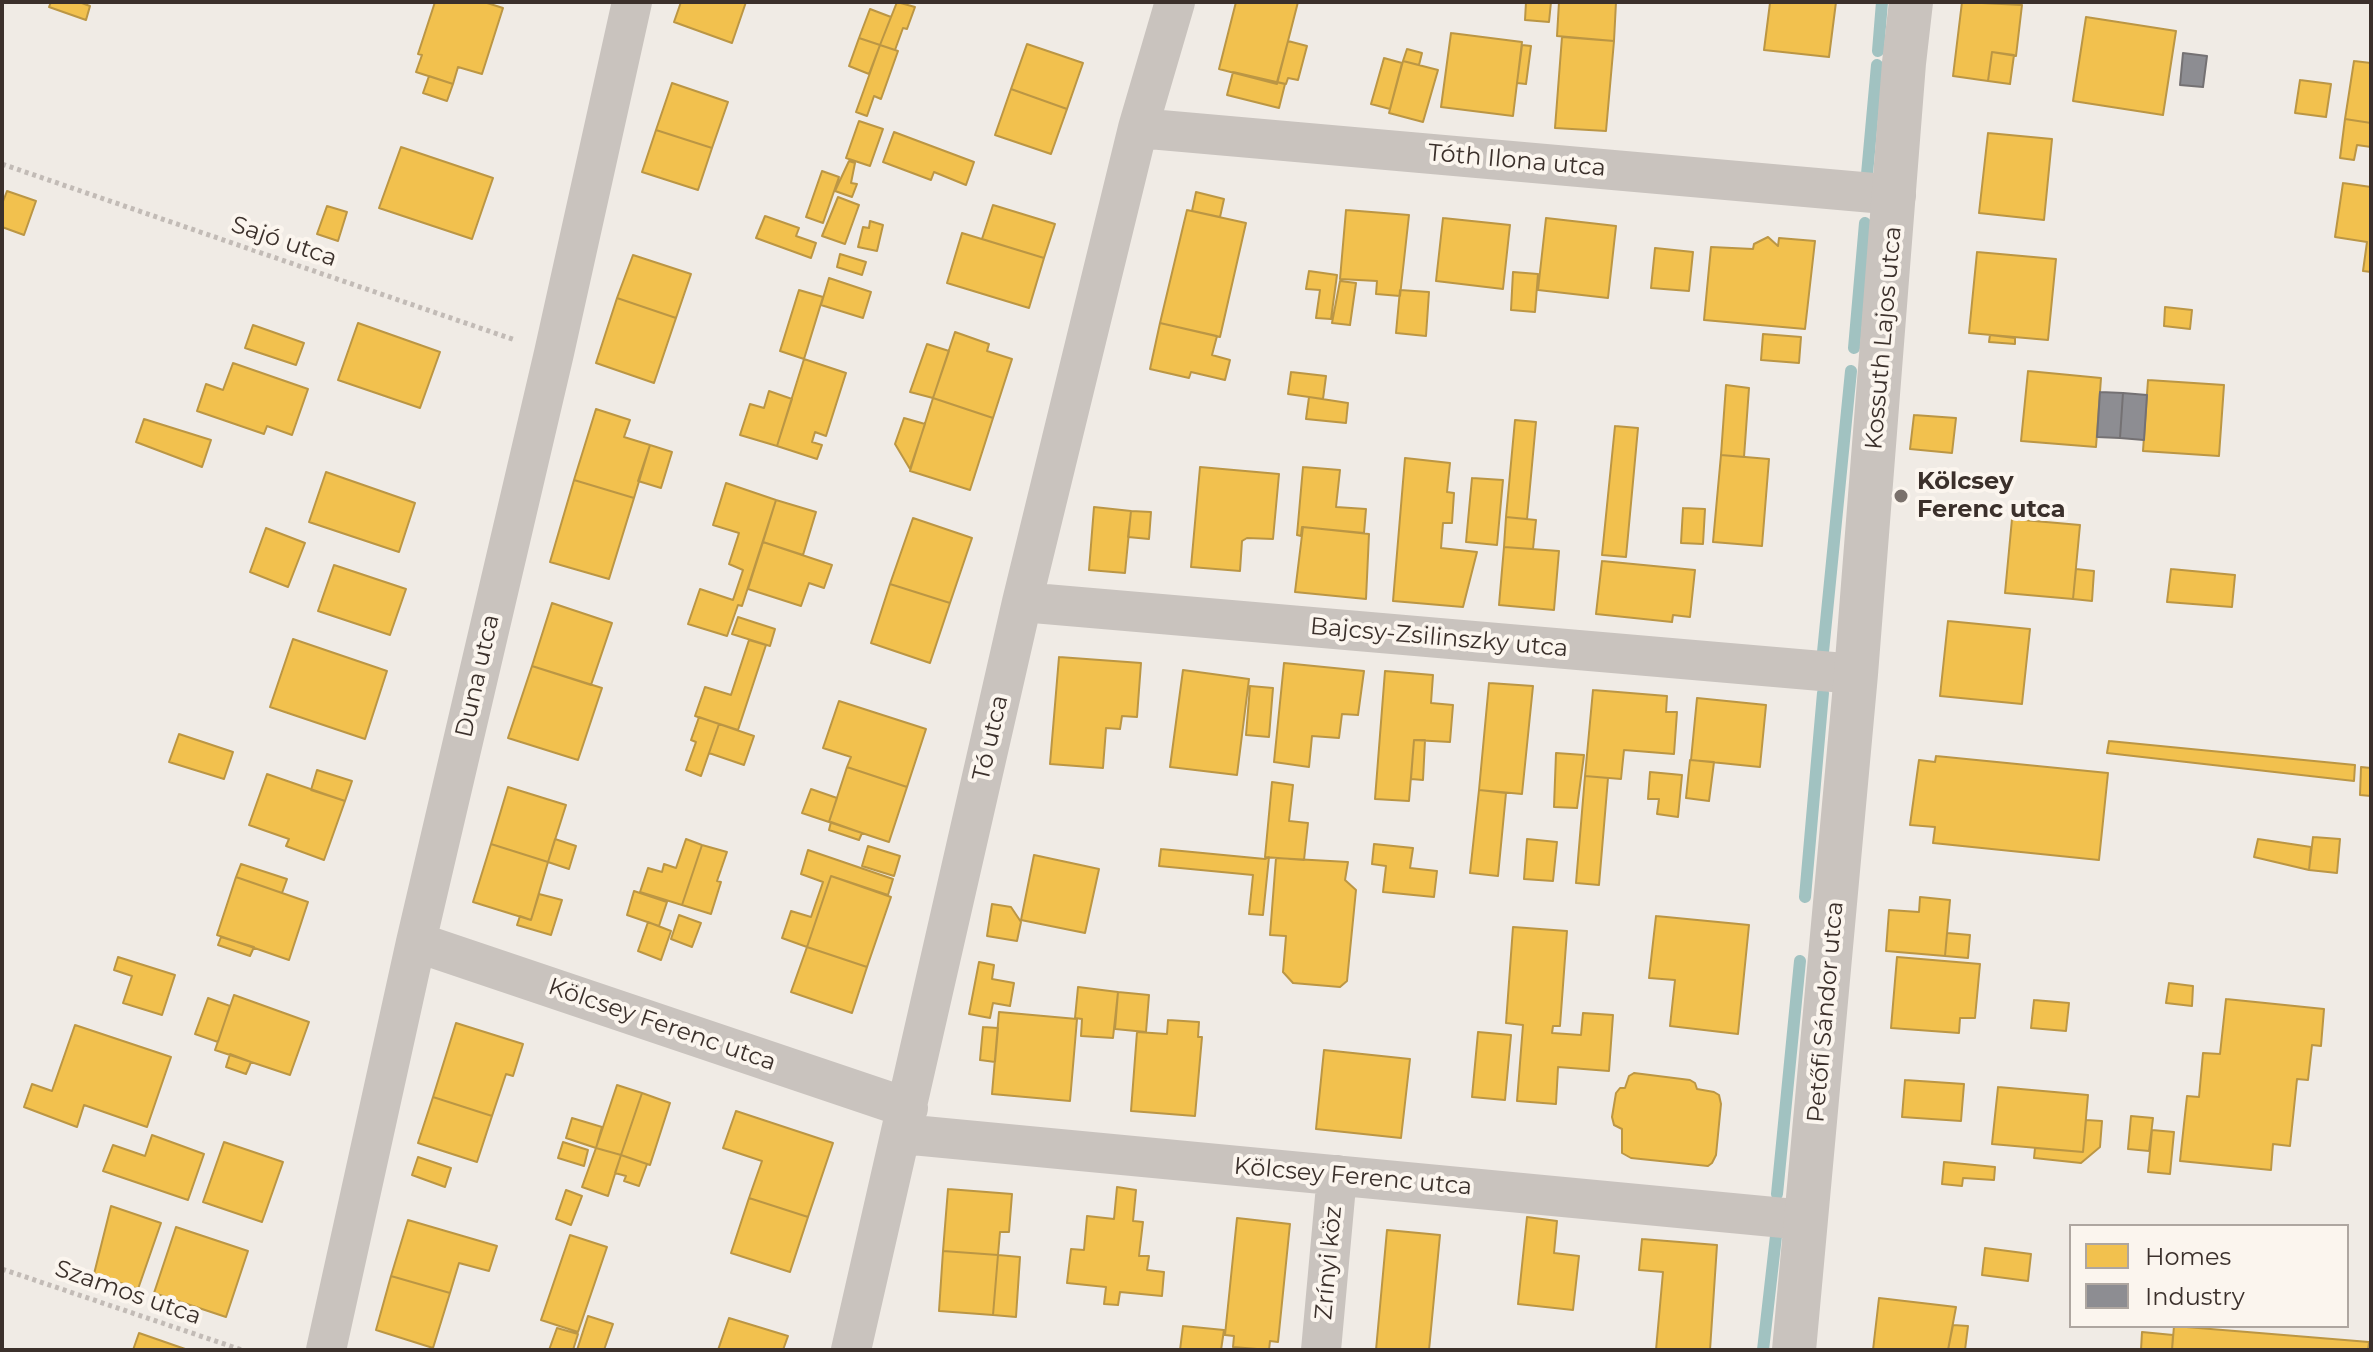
<!DOCTYPE html>
<html>
<head>
<meta charset="utf-8">
<style>
  body { margin:0 }
  #map { position:relative; width:2373px; height:1352px; overflow:hidden; background:#f0ebe5; font-family:Montserrat,sans-serif }
  canvas { display:block }
  .frame { position:absolute; inset:0; border:4px solid #3b302b; pointer-events:none }
  .legend { position:absolute; left:2069px; top:1224px; width:280px; height:104px; box-sizing:border-box; background:#fbf5ee; border:2px solid #aea6a0; margin:0; padding:10px 14px; list-style:none; font-size:24px; color:#3b302b }
  .legend li { display:flex; align-items:center; gap:16px; height:40px }
  .legend b { width:40px; border:2px solid #aea6a0 }
</style>
</head>
<body>
<div id="map">
<canvas width="2373" height="1352"></canvas>
<div class="frame"></div>
<ul class="legend">
<li><b style="height:22px;background:#f2c14e"></b>Homes</li>
<li><b style="height:22px;background:#8d8d92"></b>Industry</li>
</ul>
</div>
<script>
const c = document.querySelector('canvas').getContext('2d');
c.lineJoin = 'round';
function paint(path, color) { c.fillStyle = color; c.fill(path, 'evenodd'); }
const poly = rows => new Path2D(rows.map(r => 'M' + r).join(''));
function trace(path, color, width, dash) { c.strokeStyle = color; c.lineWidth = width; c.lineCap = dash ? 'butt' : 'round'; c.setLineDash(dash || []); c.stroke(path); }
function label(font, color, halo, rows, align = 'center') {
  c.font = font + ' Montserrat,sans-serif'; c.lineWidth = 8; c.setLineDash([]); c.textBaseline = 'middle'; c.strokeStyle = halo; c.fillStyle = color; for (const [text, x, y, turn = 0] of rows) {
    c.save(); c.translate(x, y); c.rotate((+turn || 0) * Math.PI / 180); c.textAlign = isNaN(turn) ? turn : align; if (halo) c.strokeText(text, 0, 0); c.fillText(text, 0, 0); c.restore();
  }
}
const homes = poly([
  [51,2,79,2,90,6,86,20,49,7,51,2],
  [435,2,484,2,503,8,482,74,458,67,453,84,416,72,422,55,418,54,435,2],
  [681,2,746,2,732,43,674,22,681,2],
  [897,2,915,7,907,29,903,28,895,50,880,45,897,2],
  [1236,2,1298,2,1277,84,1219,69,1236,2],
  [1526,2,1551,2,1549,22,1525,20,1526,2],
  [1559,2,1616,2,1614,41,1557,36,1559,2],
  [1761,2,1836,2,1829,57,1764,50,1770,3,1761,2],
  [1962,2,2022,5,2016,56,1992,52,1988,81,1953,76,1962,2],
  [870,9,891,17,880,45,859,38,870,9],
  [2086,17,2176,31,2163,115,2073,101,2086,17],
  [1451,33,1522,42,1513,116,1441,107,1451,33],
  [1562,37,1614,41,1606,131,1555,128,1562,37],
  [859,38,880,45,869,74,849,66,859,38],
  [1288,41,1307,46,1298,80,1288,78,1286,84,1277,82,1288,41],
  [1027,44,1083,63,1067,109,1011,89,1027,44],
  [880,45,898,51,881,99,874,96,867,116,856,112,880,45],
  [1522,45,1531,46,1526,84,1517,83,1522,45],
  [1407,49,1422,53,1419,65,1403,61,1407,49],
  [1992,52,2014,55,2010,84,1988,81,1992,52],
  [1384,58,1402,63,1390,109,1371,104,1384,58],
  [1403,61,1438,70,1423,122,1389,113,1403,61],
  [2354,61,2371,63,2371,123,2345,119,2354,61],
  [1233,72,1285,84,1279,108,1227,95,1233,72],
  [429,76,453,84,447,101,423,93,429,76],
  [2300,80,2331,84,2326,117,2295,113,2300,80],
  [672,83,728,102,712,148,656,130,672,83],
  [1011,89,1067,109,1051,154,995,135,1011,89],
  [2345,119,2371,123,2371,147,2357,145,2354,160,2340,158,2345,119],
  [859,121,883,129,870,166,846,158,859,121],
  [656,130,712,148,698,190,642,172,656,130],
  [894,132,974,162,966,185,934,172,931,180,883,162,894,132],
  [1988,133,2052,139,2044,220,1979,213,1988,133],
  [401,147,493,178,472,239,379,208,401,147],
  [849,161,855,163,851,183,857,184,852,197,835,191,849,161],
  [822,171,839,177,823,223,806,217,822,171],
  [2343,183,2371,187,2371,272,2363,271,2367,242,2335,237,2343,183],
  [7,191,36,201,24,235,2,227,2,204,7,191],
  [1196,192,1224,199,1220,217,1192,211,1196,192],
  [838,197,859,205,845,244,822,236,838,197],
  [993,205,1055,224,1044,258,982,239,993,205],
  [327,206,347,212,338,241,317,234,327,206],
  [1187,210,1246,223,1220,337,1160,323,1187,210],
  [1346,210,1409,215,1400,296,1376,294,1377,281,1340,279,1346,210],
  [765,216,799,228,796,236,816,243,811,258,756,238,765,216],
  [1443,218,1510,225,1503,289,1436,281,1443,218],
  [1546,218,1616,226,1608,298,1538,290,1546,218],
  [870,221,883,225,877,251,858,247,863,227,869,228,870,221],
  [962,233,1044,258,1029,308,947,283,962,233],
  [1768,237,1778,246,1779,238,1815,241,1805,329,1704,320,1711,247,1753,249,1754,244,1768,237],
  [1655,248,1693,252,1689,291,1651,288,1655,248],
  [1977,252,2056,259,2048,340,1969,333,1977,252],
  [840,254,866,262,862,275,837,267,840,254],
  [633,255,691,274,676,318,617,298,633,255],
  [1309,271,1337,275,1331,319,1316,318,1320,290,1306,289,1309,271],
  [1513,272,1538,274,1535,312,1511,310,1513,272],
  [829,278,871,292,863,318,821,305,829,278],
  [1340,281,1356,283,1350,325,1332,323,1340,281],
  [799,290,823,297,804,359,780,351,799,290],
  [1400,290,1429,292,1426,336,1396,333,1400,290],
  [617,298,676,318,654,383,596,363,617,298],
  [2165,307,2192,310,2190,329,2164,326,2165,307],
  [358,323,440,352,420,408,338,380,358,323],
  [1160,323,1217,336,1212,355,1230,360,1225,380,1191,372,1189,378,1150,369,1160,323],
  [253,325,304,343,296,365,245,348,253,325],
  [955,332,989,344,987,351,1012,359,993,418,933,398,955,332],
  [1763,334,1801,337,1799,363,1761,360,1763,334],
  [1990,335,2015,338,2015,344,1989,342,1990,335],
  [927,344,949,351,933,398,910,392,927,344],
  [804,359,846,373,826,436,815,432,812,442,822,445,817,459,777,446,804,359],
  [233,363,308,389,292,435,267,426,264,434,197,411,206,384,223,390,233,363],
  [2028,371,2101,378,2096,447,2021,441,2028,371],
  [1291,372,1326,376,1323,399,1288,394,1291,372],
  [2148,380,2224,385,2219,456,2143,451,2148,380],
  [1726,385,1749,388,1744,457,1721,455,1726,385],
  [769,391,792,399,777,446,740,435,750,404,764,408,769,391],
  [1309,397,1348,403,1346,423,1306,419,1309,397],
  [933,398,993,418,970,490,910,471,933,398],
  [596,409,630,420,624,437,650,445,634,498,574,480,596,409],
  [1914,415,1956,418,1952,453,1910,449,1914,415],
  [904,418,925,424,910,469,895,444,904,418],
  [144,419,211,440,202,467,136,442,144,419],
  [1515,420,1536,422,1527,519,1506,517,1515,420],
  [1615,426,1638,428,1626,557,1602,555,1615,426],
  [650,445,672,452,661,488,638,481,650,445],
  [1721,455,1769,459,1762,546,1713,542,1721,455],
  [1405,458,1450,463,1447,492,1454,493,1452,523,1443,523,1441,548,1477,552,1463,607,1393,601,1405,458],
  [1200,467,1279,474,1273,539,1247,538,1242,541,1240,571,1191,567,1200,467],
  [1303,467,1340,470,1336,507,1366,509,1364,533,1302,527,1301,536,1297,535,1303,467],
  [326,472,415,503,399,552,309,522,326,472],
  [1472,478,1503,480,1497,545,1466,542,1472,478],
  [574,480,634,498,609,579,550,562,574,480],
  [726,483,776,500,742,606,738,605,727,636,688,624,700,589,733,600,743,570,729,564,739,533,713,525,726,483],
  [776,500,816,512,803,555,763,542,776,500],
  [1094,507,1131,511,1125,573,1089,570,1094,507],
  [1683,508,1705,509,1703,544,1681,543,1683,508],
  [1131,511,1151,512,1149,539,1128,537,1131,511],
  [1506,517,1536,520,1533,549,1504,547,1506,517],
  [913,518,972,538,950,603,890,584,913,518],
  [2012,519,2080,525,2073,599,2005,593,2012,519],
  [1303,527,1369,534,1366,599,1295,592,1303,527],
  [266,528,305,543,288,587,250,572,266,528],
  [763,542,832,565,824,588,809,583,801,606,748,589,763,542],
  [1504,547,1559,551,1554,610,1499,605,1504,547],
  [1602,561,1695,570,1690,617,1673,615,1672,622,1596,614,1602,561],
  [334,565,406,589,390,635,318,611,334,565],
  [2076,569,2094,571,2092,601,2073,599,2076,569],
  [2171,569,2235,575,2232,607,2167,602,2171,569],
  [890,584,950,603,930,663,871,643,890,584],
  [552,603,612,623,591,685,532,666,552,603],
  [738,617,775,629,770,646,732,634,738,617],
  [1948,621,2030,629,2022,704,1940,696,1948,621],
  [293,639,387,671,365,739,270,707,293,639],
  [749,640,766,645,738,730,695,716,705,687,731,695,749,640],
  [1059,657,1141,663,1137,717,1122,716,1120,729,1106,728,1103,768,1050,764,1059,657],
  [1284,663,1364,671,1358,715,1342,714,1339,738,1312,736,1309,767,1274,762,1284,663],
  [532,666,602,688,578,760,508,738,532,666],
  [1183,670,1249,679,1237,775,1170,767,1183,670],
  [1385,671,1433,675,1431,703,1453,705,1450,742,1414,740,1409,801,1375,799,1385,671],
  [1489,683,1533,686,1522,794,1479,790,1489,683],
  [1250,686,1273,688,1269,737,1246,735,1250,686],
  [1593,690,1667,696,1666,712,1677,712,1674,754,1624,750,1621,779,1585,776,1593,690],
  [1697,698,1766,705,1760,767,1691,760,1697,698],
  [839,701,926,729,907,787,847,767,851,757,823,748,839,701],
  [699,717,719,724,701,776,686,770,696,742,691,740,699,717],
  [719,724,754,736,744,765,709,753,719,724],
  [179,734,233,752,224,779,169,762,179,734],
  [1414,740,1425,740,1423,780,1411,779,1414,740],
  [2109,741,2355,765,2354,781,2107,753,2109,741],
  [1556,753,1584,755,1577,808,1554,807,1556,753],
  [1936,756,2108,773,2099,860,1933,843,1935,827,1910,825,1919,760,1935,762,1936,756],
  [1690,760,1714,762,1709,801,1686,798,1690,760],
  [847,767,907,787,889,842,829,822,847,767],
  [2361,767,2371,768,2371,796,2360,795,2361,767],
  [317,770,352,781,345,801,311,790,317,770],
  [1650,772,1682,775,1678,817,1657,814,1659,799,1648,799,1650,772],
  [267,774,345,801,324,860,286,846,289,839,249,825,267,774],
  [1585,776,1608,778,1599,885,1576,883,1585,776],
  [1272,782,1293,785,1289,821,1308,823,1304,860,1265,857,1272,782],
  [508,787,566,805,548,862,491,844,508,787],
  [811,789,837,798,829,822,802,813,811,789],
  [1479,790,1506,793,1498,876,1470,873,1479,790],
  [831,822,862,833,859,840,829,830,831,822],
  [2313,837,2340,839,2337,873,2309,870,2313,837],
  [555,839,576,846,569,869,548,862,555,839],
  [686,839,702,845,682,905,640,892,648,868,662,872,664,864,676,868,686,839],
  [1527,839,1557,842,1553,881,1524,879,1527,839],
  [2258,839,2311,847,2309,870,2254,857,2258,839],
  [491,844,548,862,531,920,473,902,491,844],
  [1374,844,1413,848,1410,868,1437,871,1434,897,1383,892,1386,866,1372,864,1374,844],
  [702,845,727,852,717,881,721,882,711,914,682,905,702,845],
  [868,846,900,856,894,876,862,866,868,846],
  [1161,849,1265,859,1269,857,1263,915,1249,914,1253,875,1159,866,1161,849],
  [808,850,893,879,888,895,831,876,807,947,782,938,791,911,811,917,823,882,801,874,808,850],
  [1034,855,1099,869,1085,933,1021,920,1034,855],
  [1276,858,1348,862,1345,880,1356,890,1347,981,1340,987,1293,983,1283,972,1286,936,1270,935,1276,858],
  [241,864,287,879,282,893,236,877,241,864],
  [831,876,891,897,867,967,807,947,831,876],
  [236,877,308,902,289,960,217,935,236,877],
  [634,891,667,902,659,926,627,915,634,891],
  [539,894,562,900,551,935,517,925,520,916,531,920,539,894],
  [1920,897,1950,900,1945,956,1886,951,1889,910,1919,912,1920,897],
  [992,904,1011,907,1021,922,1017,941,987,936,992,904],
  [679,915,701,923,692,947,671,939,679,915],
  [1656,916,1749,925,1738,1034,1670,1026,1675,980,1649,978,1656,916],
  [648,922,671,931,661,960,638,951,648,922],
  [1513,927,1567,931,1560,1026,1553,1026,1552,1033,1581,1035,1583,1013,1613,1015,1609,1071,1558,1067,1556,1104,1517,1101,1523,1025,1506,1023,1513,927],
  [1947,933,1970,935,1968,958,1945,956,1947,933],
  [221,937,254,947,250,956,218,945,221,937],
  [807,947,867,967,852,1013,791,992,807,947],
  [118,957,175,975,162,1015,123,1003,132,976,114,970,118,957],
  [1897,957,1980,964,1975,1018,1960,1018,1959,1033,1891,1028,1897,957],
  [979,962,994,965,992,979,1014,983,1010,1006,993,1003,990,1018,969,1014,979,962],
  [2169,983,2193,986,2192,1006,2166,1003,2169,983],
  [1078,987,1118,992,1113,1038,1081,1036,1082,1019,1075,1018,1078,987],
  [1118,992,1149,995,1146,1032,1115,1029,1118,992],
  [234,995,309,1022,290,1075,215,1050,234,995],
  [208,998,230,1006,218,1042,195,1034,208,998],
  [2226,999,2324,1009,2321,1046,2312,1045,2308,1080,2297,1079,2290,1146,2273,1144,2271,1170,2180,1161,2187,1096,2199,1097,2203,1053,2220,1054,2226,999],
  [2034,1000,2069,1003,2066,1031,2031,1028,2034,1000],
  [999,1012,1077,1019,1070,1101,992,1094,999,1012],
  [1168,1020,1199,1022,1198,1037,1202,1037,1195,1116,1131,1111,1137,1032,1167,1034,1168,1020],
  [456,1023,523,1044,513,1076,506,1074,492,1116,433,1097,456,1023],
  [75,1025,171,1057,147,1127,84,1105,77,1127,24,1107,32,1084,52,1091,75,1025],
  [983,1027,998,1028,995,1062,980,1060,983,1027],
  [1478,1032,1511,1035,1505,1100,1472,1097,1478,1032],
  [1324,1050,1410,1059,1401,1138,1316,1129,1324,1050],
  [230,1054,251,1062,246,1074,226,1067,230,1054],
  [1634,1073,1690,1080,1695,1083,1697,1089,1714,1092,1719,1095,1721,1104,1716,1155,1712,1163,1708,1166,1631,1158,1622,1153,1622,1129,1614,1125,1612,1117,1616,1093,1620,1088,1625,1088,1629,1076,1634,1073],
  [1905,1080,1964,1084,1961,1121,1902,1117,1905,1080],
  [617,1085,642,1093,621,1155,596,1148,617,1085],
  [1998,1087,2088,1095,2083,1152,1992,1144,1998,1087],
  [642,1093,670,1103,650,1165,621,1155,642,1093],
  [433,1097,492,1116,477,1162,418,1143,433,1097],
  [736,1111,833,1143,808,1217,749,1198,762,1161,723,1148,736,1111],
  [2131,1116,2153,1118,2149,1151,2128,1149,2131,1116],
  [572,1118,602,1127,596,1148,566,1138,572,1118],
  [2086,1120,2102,1121,2100,1147,2081,1163,2034,1158,2035,1148,2083,1152,2086,1120],
  [2152,1130,2174,1132,2170,1174,2148,1172,2152,1130],
  [152,1135,204,1154,188,1200,103,1171,113,1145,145,1156,152,1135],
  [224,1142,283,1162,262,1222,203,1202,224,1142],
  [563,1142,588,1150,584,1166,558,1158,563,1142],
  [596,1148,621,1155,608,1196,582,1187,596,1148],
  [621,1155,647,1164,639,1186,624,1181,626,1176,615,1173,621,1155],
  [418,1157,451,1168,445,1187,412,1175,418,1157],
  [1944,1162,1995,1167,1994,1180,1963,1178,1962,1186,1942,1184,1944,1162],
  [1117,1187,1136,1190,1133,1221,1143,1222,1139,1256,1149,1256,1147,1270,1164,1272,1162,1296,1120,1292,1118,1305,1104,1304,1106,1287,1067,1283,1071,1249,1084,1250,1087,1216,1114,1219,1117,1187],
  [948,1189,1012,1194,1009,1232,1000,1232,998,1255,943,1251,948,1189],
  [566,1190,582,1196,571,1225,556,1219,566,1190],
  [749,1198,808,1217,790,1272,731,1253,749,1198],
  [111,1206,161,1223,138,1289,94,1274,111,1206],
  [1527,1217,1557,1221,1554,1253,1579,1256,1573,1310,1518,1304,1527,1217],
  [1237,1218,1290,1224,1278,1342,1270,1341,1269,1350,1233,1347,1234,1336,1225,1335,1237,1218],
  [408,1220,497,1246,489,1271,459,1263,450,1293,391,1276,408,1220],
  [176,1227,248,1251,226,1317,154,1293,176,1227],
  [1387,1230,1440,1235,1429,1350,1376,1350,1387,1230],
  [570,1235,607,1247,578,1332,541,1320,570,1235],
  [1642,1239,1717,1245,1710,1350,1656,1350,1663,1272,1639,1270,1642,1239],
  [1985,1248,2031,1254,2028,1281,1982,1275,1985,1248],
  [943,1251,998,1255,993,1315,939,1311,943,1251],
  [998,1255,1020,1257,1016,1317,993,1315,998,1255],
  [391,1276,450,1293,433,1348,376,1330,391,1276],
  [1879,1298,1956,1307,1948,1350,1873,1350,1879,1298],
  [588,1316,613,1324,604,1350,577,1350,588,1316],
  [729,1318,788,1336,783,1350,718,1350,729,1318],
  [1953,1325,1968,1326,1965,1350,1948,1350,1953,1325],
  [1183,1326,1224,1330,1221,1350,1180,1350,1183,1326],
  [2174,1326,2369,1342,2368,1350,2172,1350,2174,1326],
  [557,1328,578,1334,573,1350,549,1350,557,1328],
  [2142,1332,2173,1335,2172,1350,2141,1350,2142,1332],
  [139,1333,188,1350,133,1350,139,1333]
]);
paint(homes, '#f2c14e');
trace(homes, '#bb9644', 2);
const industry = poly([
  [2183,53,2207,56,2203,87,2180,85,2183,53],
  [2100,392,2123,393,2120,438,2097,437,2100,392],
  [2123,393,2147,395,2144,440,2120,438,2123,393]
]);
paint(industry, '#8d8d92');
trace(industry, '#747173', 2);
trace(poly([
  [1878,51,1882,2],
  [1867,174,1877,65],
  [1854,348,1865,223],
  [1823,652,1851,371],
  [1805,897,1823,693],
  [1777,1194,1800,961],
  [1763,1350,1776,1236]
]), '#a1c2c1', 12);
trace(poly([
  [2,164,515,340],
  [2,1269,242,1350]
]), '#c2bbb6', 5, [4, 4]);
trace(poly([
  [1138,128,1896,195],
  [1022,602,1856,674],
  [416,942,908,1108],
  [902,1134,1805,1220],
  [326,1350,416,942,554,353,632,2],
  [851,1350,1022,602,1138,128,1175,2],
  [1321,1350,1337,1175]
]), '#c9c3be', 40);
trace(poly([
  [1794,1350,1856,674,1904,63,1911,2]
]), '#c9c3be', 44);
for (const [x, y, r, color] of [
  [1901,496,8,"#7a716c"]
]) { const dot = new Path2D(); dot.arc(x, y, r, 0, 2 * Math.PI); c.fillStyle = color; c.fill(dot); trace(dot, '#fbf5ee', 3); }
label('24px', '#3b302b', '#fbf5ee', [
  ["Tóth Ilona utca",1517,161,5],
  ["Sajó utca",284,242,19],
  ["Kossuth Lajos utca",1884,338,-85],
  ["Bajcsy-Zsilinszky utca",1439,638,5],
  ["Duna utca",478,676,-77],
  ["Tó utca",991,738,-77],
  ["Petőfi Sándor utca",1826,1012,-85],
  ["Kölcsey Ferenc utca",662,1025,19],
  ["Kölcsey Ferenc utca",1353,1177,5],
  ["Zrínyi köz",1329,1263,-85],
  ["Szamos utca",128,1293,19]
]);
label('bold 24px', '#3b302b', '#fbf5ee', [
  ["Kölcsey",1917,482],
  ["Ferenc utca",1917,510]
], 'left');
</script>
</body>
</html>
